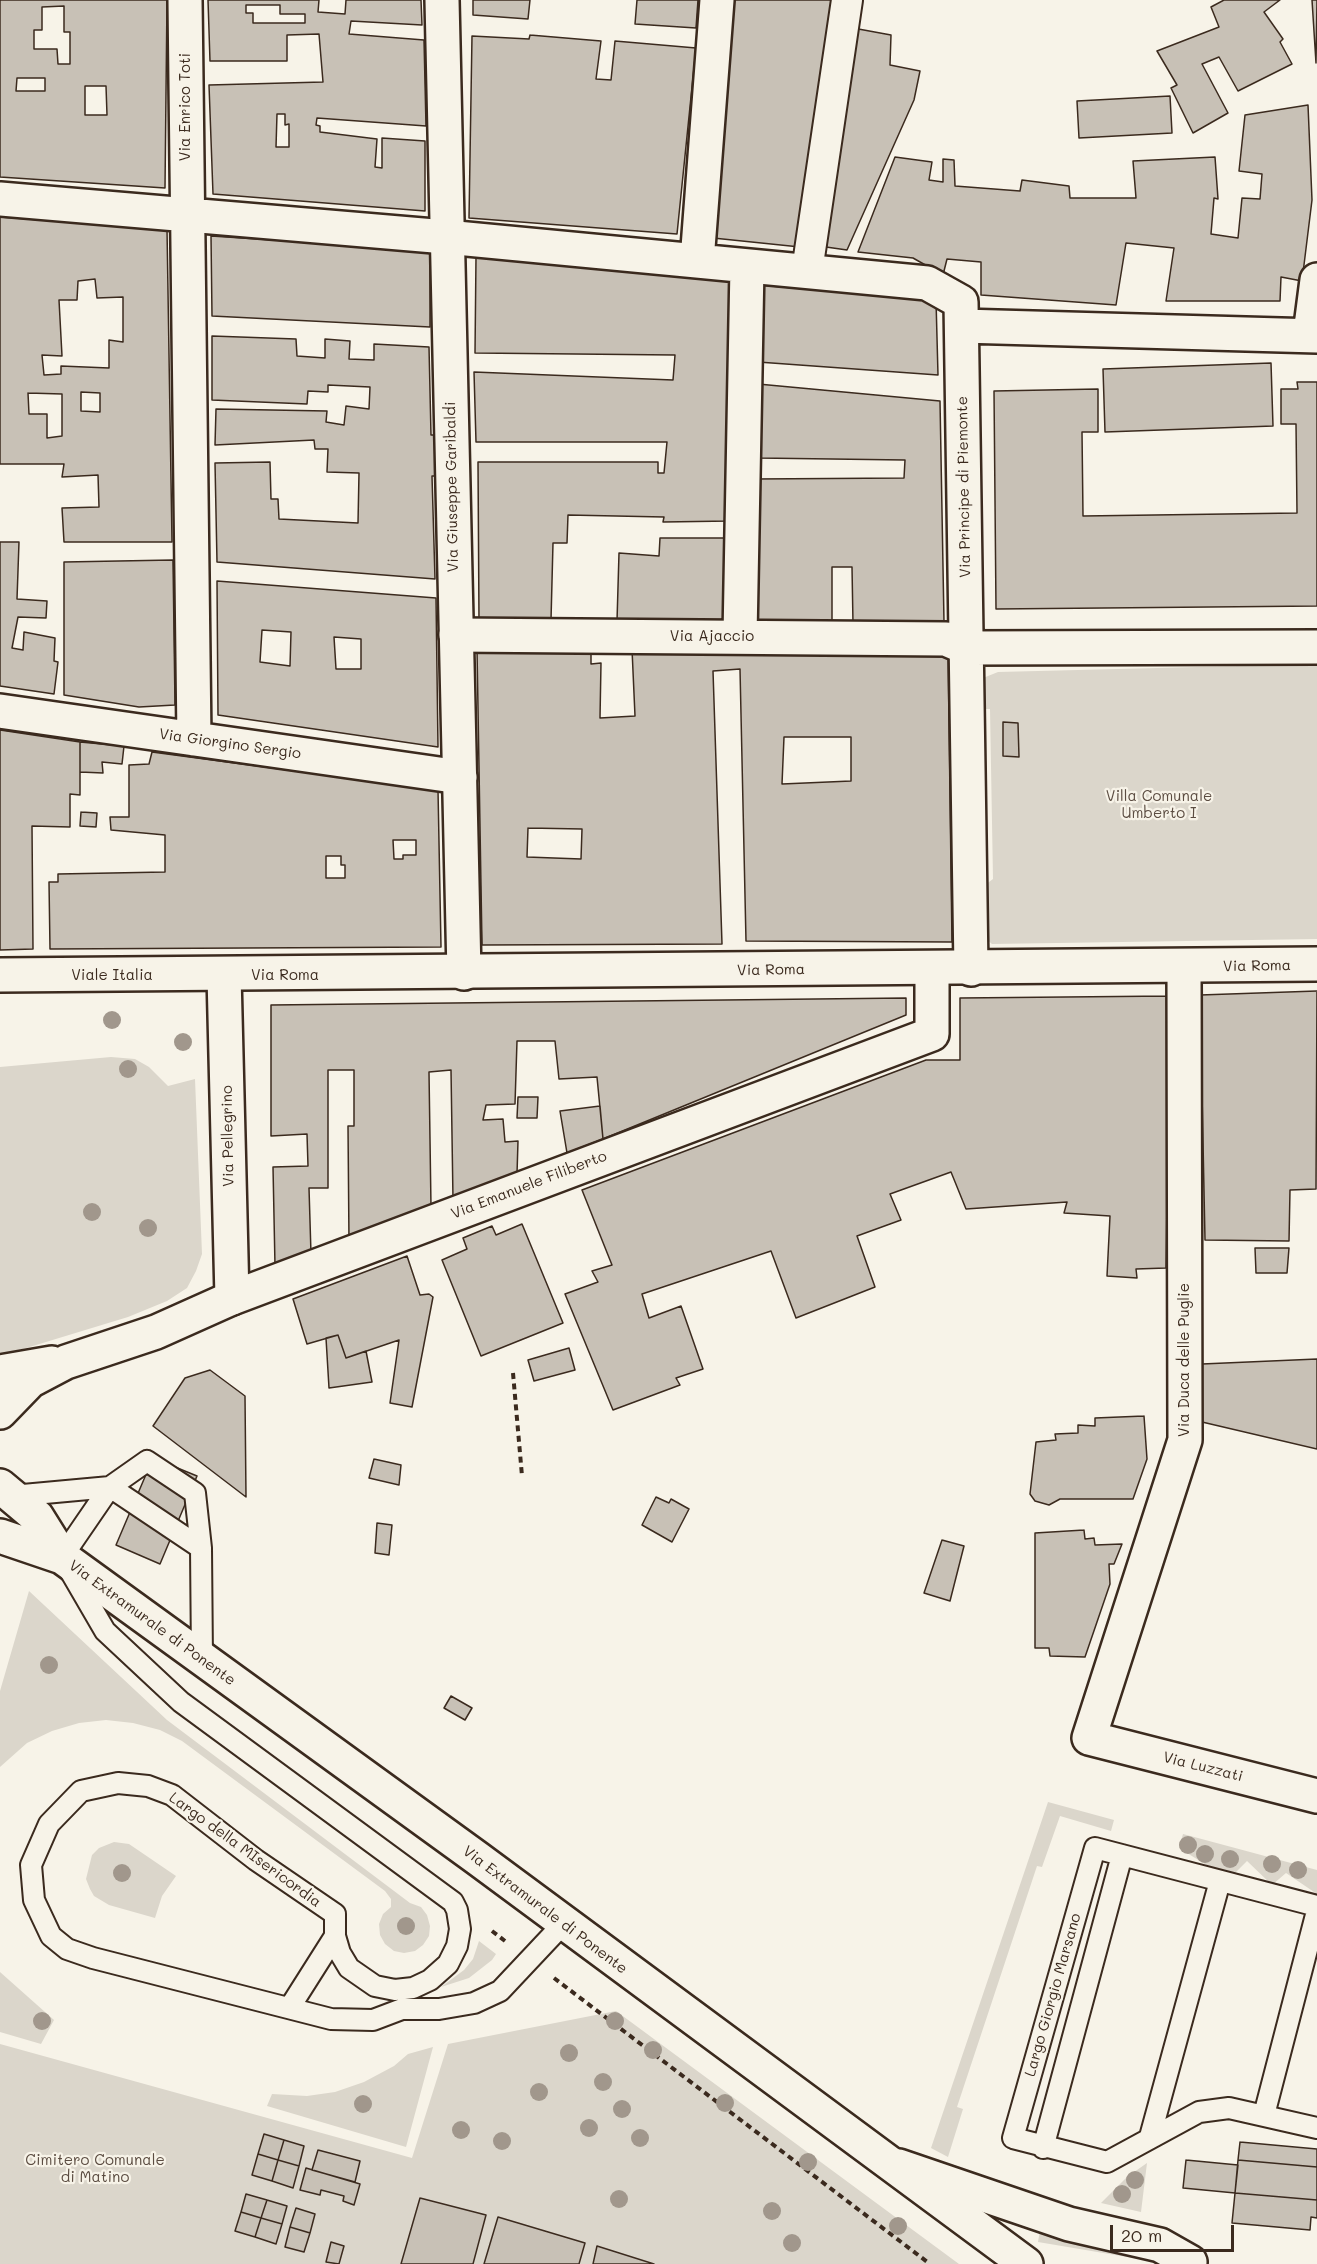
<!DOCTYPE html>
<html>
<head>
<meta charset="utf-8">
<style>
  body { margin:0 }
  #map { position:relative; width:1317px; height:2264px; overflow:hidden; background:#f7f3e8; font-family:Mali,sans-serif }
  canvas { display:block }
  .scale { position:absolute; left:1110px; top:2225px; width:124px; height:27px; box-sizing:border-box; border:3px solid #3b2a1e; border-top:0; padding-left:8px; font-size:18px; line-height:21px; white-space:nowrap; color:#3b2a1e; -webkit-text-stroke:4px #f7f3e8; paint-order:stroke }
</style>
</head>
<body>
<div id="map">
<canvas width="1317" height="2264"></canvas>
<div class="scale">20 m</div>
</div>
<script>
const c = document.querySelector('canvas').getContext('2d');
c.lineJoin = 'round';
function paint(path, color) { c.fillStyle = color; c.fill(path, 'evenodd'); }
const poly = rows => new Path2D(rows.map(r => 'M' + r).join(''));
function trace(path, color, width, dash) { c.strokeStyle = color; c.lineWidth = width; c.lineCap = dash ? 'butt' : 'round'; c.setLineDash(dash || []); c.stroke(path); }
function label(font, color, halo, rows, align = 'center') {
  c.font = font + ' Mali,sans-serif'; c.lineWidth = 4.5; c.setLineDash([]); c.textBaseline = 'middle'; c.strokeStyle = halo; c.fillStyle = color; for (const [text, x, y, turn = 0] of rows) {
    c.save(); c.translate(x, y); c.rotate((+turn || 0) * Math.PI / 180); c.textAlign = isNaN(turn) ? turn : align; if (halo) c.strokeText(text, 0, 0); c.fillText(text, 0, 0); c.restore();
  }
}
paint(poly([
  [1317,664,1317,939,992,944,985,938,985,885,993,879,990,709,977,709,978,688,983,678,998,672],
  [111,1057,135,1059,149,1067,168,1086,195,1079,202,1254,196,1271,187,1288,167,1301,128,1317,0,1356,0,1067],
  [29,1591,167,1720,410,1903,421,1907,427,1915,430,1926,429,1936,423,1945,415,1951,404,1953,394,1951,385,1944,380,1935,379,1924,383,1914,391,1907,391,1899,385,1891,182,1741,160,1730,133,1723,106,1720,79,1723,52,1731,27,1743,0,1767,0,1691],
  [1048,1802,1114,1820,1111,1831,1060,1816,1042,1867,1037,1866,957,2107,963,2109,948,2157,931,2148],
  [1183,1834,1317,1870,1317,1894,1286,1873,1272,1885,1247,1861,1235,1873,1208,1866,1179,1848],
  [114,1842,129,1844,176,1876,162,1896,155,1918,109,1905,94,1896,90,1889,86,1879,92,1855,99,1848],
  [479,1941,496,1954,492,1960,469,1978,441,1987,464,1970,473,1959],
  [0,1972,54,2020,41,2044,0,2032],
  [616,2011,959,2264,0,2264,0,2044,412,2158,448,2044],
  [433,2047,406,2147,267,2106,272,2094,307,2096,335,2092,364,2082,394,2066,408,2054],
  [1147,2163,1141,2212,1101,2203,1127,2177],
  [1040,2230,1134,2252,1133,2258,1038,2242]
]), '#dbd6cb');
const building = poly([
  [0,0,167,0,165,188,0,177,0,0],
  [64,6,64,32,70,32,70,64,58,64,57,49,34,49,34,30,42,30,42,7,64,6],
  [17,78,45,78,45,91,16,91,17,78],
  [85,86,106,86,107,115,85,115,85,86],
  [208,0,319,0,318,12,345,14,346,0,421,0,422,25,351,21,349,34,424,40,426,126,317,118,316,125,320,126,320,132,377,139,375,167,382,168,382,138,425,141,425,211,213,194,209,85,323,82,319,34,287,35,287,61,210,61,208,0],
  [246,5,280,5,280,14,305,14,305,23,253,23,253,13,246,13,246,5],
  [277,114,285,114,285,125,289,124,289,147,276,147,277,114],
  [473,0,530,0,528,19,473,15,473,0],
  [637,0,698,0,696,28,635,24,637,0],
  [731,0,836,0,800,247,713,238,731,0],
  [1224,0,1280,0,1264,12,1283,39,1280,42,1292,64,1238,91,1219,57,1202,64,1228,113,1193,133,1171,88,1177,85,1157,51,1219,27,1211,7,1224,0],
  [1312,0,1317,0,1316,63,1312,0],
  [853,28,891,35,890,65,920,71,914,100,847,250,819,246,853,28],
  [530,35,601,41,596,79,611,80,615,41,696,48,677,234,469,218,472,36,529,39,530,35],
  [1170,96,1172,133,1079,138,1077,101,1170,96],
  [1308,105,1312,200,1302,281,1281,277,1280,301,1166,301,1174,248,1126,243,1116,305,981,295,981,262,947,259,943,275,913,258,858,252,895,157,932,162,929,180,943,182,943,159,954,160,955,186,1020,191,1022,180,1069,186,1070,198,1136,198,1133,161,1215,157,1218,199,1214,198,1211,234,1238,238,1242,198,1260,199,1262,174,1239,171,1245,115,1308,105],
  [0,217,167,229,172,542,64,542,62,508,99,507,98,475,62,477,64,464,0,464,0,217],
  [95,279,97,298,123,297,123,342,109,340,109,368,61,366,61,374,44,375,42,355,62,356,59,300,77,300,78,281,95,279],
  [81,392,100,393,100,412,81,411,81,392],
  [28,393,62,394,62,436,47,438,47,414,29,414,28,393],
  [211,236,430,250,430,327,212,316,211,236],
  [476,257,733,282,730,521,663,522,664,517,568,515,567,543,553,543,551,620,479,622,478,462,658,462,658,473,664,473,667,442,476,442,474,372,673,380,675,355,475,353,476,257],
  [759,285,936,300,938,375,758,362,759,285],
  [212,336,296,339,297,356,325,358,325,339,350,341,349,359,374,360,374,344,429,347,431,435,439,435,439,476,432,476,435,579,217,562,215,463,270,462,271,499,278,499,279,519,358,523,359,473,327,472,328,449,315,449,314,440,215,445,216,409,327,411,326,422,344,425,346,406,369,409,370,387,328,385,328,392,308,391,307,404,212,400,212,336],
  [1271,363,1273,426,1105,432,1103,369,1271,363],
  [1297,382,1317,382,1317,606,996,609,994,391,1098,389,1098,432,1082,432,1083,516,1297,513,1296,424,1281,424,1281,389,1298,389,1297,382],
  [758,384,940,401,944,622,853,624,852,567,832,567,832,623,756,623,754,479,904,478,905,460,758,458,758,384],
  [660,538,733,538,729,622,617,621,619,553,659,556,660,538],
  [0,542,19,542,17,599,47,601,46,618,18,617,12,648,23,650,24,632,55,638,54,661,58,662,54,694,0,686,0,542],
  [173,560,175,705,139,707,64,695,64,562,173,560],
  [217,581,436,598,438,747,218,715,217,581],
  [262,630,291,632,290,666,260,662,262,630],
  [334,637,361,639,361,669,336,669,334,637],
  [477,649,591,651,591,664,601,663,600,718,635,716,632,649,948,650,952,942,746,941,740,669,713,671,722,944,482,945,477,649],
  [784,737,851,737,851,781,782,784,784,737],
  [528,828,582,829,581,859,527,857,528,828],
  [1003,722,1018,723,1019,757,1003,756,1003,722],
  [0,730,80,742,80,795,70,794,70,827,32,826,33,949,0,950,0,730],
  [80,742,124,746,122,764,102,762,103,773,80,772,80,742],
  [152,752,438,790,441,947,50,949,49,882,58,882,58,874,165,872,165,835,111,830,110,817,129,817,129,765,149,764,152,752],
  [393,840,416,840,416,855,403,855,403,859,394,859,393,840],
  [326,856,341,856,341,865,345,865,345,878,326,878,326,856],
  [81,812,97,813,96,827,80,826,81,812],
  [1317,991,1316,1189,1290,1190,1289,1241,1205,1240,1200,995,1317,991],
  [1170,996,1166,1268,1136,1269,1137,1278,1107,1276,1110,1216,1064,1213,1067,1202,966,1209,951,1172,890,1194,901,1220,857,1236,875,1287,796,1318,771,1251,642,1294,649,1318,681,1306,703,1369,676,1378,680,1385,613,1410,565,1294,598,1282,592,1271,612,1265,582,1190,926,1060,960,1060,960,998,1170,996],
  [906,998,906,1015,603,1139,597,1077,559,1079,555,1041,517,1041,515,1104,486,1105,483,1120,503,1119,505,1142,518,1141,517,1174,453,1200,451,1070,429,1072,431,1207,349,1243,348,1126,354,1126,354,1070,328,1070,328,1188,309,1188,311,1254,275,1266,273,1167,308,1166,307,1134,271,1136,271,1005,906,998],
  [518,1097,538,1097,537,1118,517,1118,518,1097],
  [600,1106,603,1139,567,1153,560,1111,600,1106],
  [522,1224,563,1323,481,1356,442,1260,467,1249,463,1238,492,1226,496,1235,522,1224],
  [1255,1248,1289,1248,1287,1273,1256,1273,1255,1248],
  [407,1256,420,1295,429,1294,433,1297,412,1407,390,1403,399,1340,346,1358,338,1335,307,1344,293,1299,407,1256],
  [338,1335,346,1358,366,1351,372,1382,329,1388,326,1338,338,1335],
  [569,1348,575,1370,534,1381,528,1360,569,1348],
  [1317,1359,1317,1449,1202,1422,1202,1364,1317,1359],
  [210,1370,245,1396,246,1497,153,1426,185,1378,210,1370],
  [1144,1416,1147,1459,1133,1499,1060,1499,1049,1505,1035,1501,1030,1494,1036,1442,1056,1440,1055,1434,1078,1433,1078,1425,1095,1426,1095,1418,1144,1416],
  [153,1458,197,1476,160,1564,116,1545,153,1458],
  [374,1459,401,1465,399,1485,369,1478,374,1459],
  [656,1497,669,1503,671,1499,689,1509,672,1542,642,1525,656,1497],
  [377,1523,392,1525,389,1555,375,1553,377,1523],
  [1084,1530,1085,1539,1094,1538,1095,1545,1122,1544,1114,1564,1109,1564,1110,1584,1085,1657,1050,1656,1049,1648,1035,1648,1035,1533,1084,1530],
  [942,1540,964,1546,950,1601,924,1593,942,1540],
  [451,1696,472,1708,465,1720,444,1708,451,1696],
  [264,2134,284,2140,278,2160,258,2154,264,2134],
  [284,2140,304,2146,299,2166,278,2160,284,2140],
  [1240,2142,1317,2149,1317,2167,1238,2160,1240,2142],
  [318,2150,360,2161,355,2182,312,2170,318,2150],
  [258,2154,278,2160,272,2181,252,2175,258,2154],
  [278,2160,299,2166,293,2188,272,2181,278,2160],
  [1186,2160,1238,2165,1235,2193,1183,2188,1186,2160],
  [1238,2160,1317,2167,1317,2200,1235,2193,1238,2160],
  [306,2168,360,2184,354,2205,343,2201,344,2196,321,2190,320,2195,300,2190,306,2168],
  [1235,2193,1317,2200,1317,2218,1311,2217,1310,2230,1232,2223,1235,2193],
  [246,2194,267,2200,261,2218,241,2212,246,2194],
  [420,2198,486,2215,473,2264,401,2264,420,2198],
  [267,2200,287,2206,282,2224,261,2218,267,2200],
  [296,2208,315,2214,310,2233,290,2227,296,2208],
  [241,2212,261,2218,255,2237,235,2231,241,2212],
  [498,2217,585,2243,579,2264,484,2264,498,2217],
  [261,2218,282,2224,276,2244,255,2237,261,2218],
  [290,2227,310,2233,304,2252,285,2247,290,2227],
  [331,2242,344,2246,339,2264,326,2262,331,2242],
  [597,2246,654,2264,593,2264,597,2246]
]);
paint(building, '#c8c1b6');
trace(building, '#3b2a1e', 1.5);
const service = poly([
  [12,1496,110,1487,147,1461,195,1493,201,1548],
  [202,1660,201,1548,110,1487,62,1557,105,1631,181,1702,453,1902,457,1910,460,1929,457,1946,448,1964,430,1980,413,1988,395,1990,375,1986,349,1968,340,1953,335,1936,335,1914,256,1860,172,1795,148,1786,118,1783,81,1791,49,1824,31,1865,34,1900,51,1936,67,1949,93,1958,331,2019,373,2020,402,2009,439,2009,474,2003,500,1991,563,1924],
  [1317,1906,1095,1848,1013,2138,1107,2162,1199,2112,1229,2108,1317,2128],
  [290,2007,335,1936],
  [1264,2115,1317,1911],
  [1150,2137,1220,1881],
  [1043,2148,1122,1855]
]);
const pedestrian = poly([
  [807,271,847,0]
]);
const minor = poly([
  [185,0,194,739],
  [0,199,446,237,927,283,961,302,971,969],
  [697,261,717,0],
  [962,326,1317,336],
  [1310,334,1317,280],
  [456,635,946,639,967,648,1317,647],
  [740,636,747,266],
  [0,711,460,777],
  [1184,967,1185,1440,1089,1738,1317,1796],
  [232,1298,932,1034,932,968],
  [899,2166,1069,2224,1160,2245,1190,2262]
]);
const tertiary = poly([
  [442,0,464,973],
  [0,1372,52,1363],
  [0,1412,30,1381,66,1362,156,1332,232,1298,224,975]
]);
const secondary = poly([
  [0,975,1317,964],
  [0,1486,37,1517,62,1557],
  [0,1536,62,1557,477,1858,1026,2264]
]);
trace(service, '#3b2a1e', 24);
trace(pedestrian, '#3b2a1e', 34);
trace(minor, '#3b2a1e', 38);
trace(tertiary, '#3b2a1e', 38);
trace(secondary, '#3b2a1e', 38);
trace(poly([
  [513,1373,522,1476],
  [492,1931,505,1941],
  [554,1978,930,2264]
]), '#3b2a1e', 4, [6, 4.5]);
trace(service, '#f7f3e8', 20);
trace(pedestrian, '#f7f3e8', 30);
trace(minor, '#f7f3e8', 33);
trace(tertiary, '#f7f3e8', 33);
trace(secondary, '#f7f3e8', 33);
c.fillStyle = '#a1978c';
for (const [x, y] of [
  [112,1020],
  [183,1042],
  [128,1069],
  [92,1212],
  [148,1228],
  [49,1665],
  [1188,1845],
  [1205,1854],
  [1230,1859],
  [1272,1864],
  [1298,1870],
  [122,1873],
  [406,1926],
  [42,2021],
  [615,2021],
  [653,2050],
  [569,2053],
  [603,2082],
  [539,2092],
  [725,2103],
  [363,2104],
  [622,2109],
  [589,2128],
  [461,2130],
  [640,2138],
  [502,2141],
  [808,2162],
  [1135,2180],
  [1122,2194],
  [619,2199],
  [772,2211],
  [898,2226],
  [792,2243]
]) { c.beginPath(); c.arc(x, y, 9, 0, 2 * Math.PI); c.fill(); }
label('15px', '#3b2a1e', '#f7f3e8', [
  ["Via Enrico Toti",185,107,-90],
  ["Via Giuseppe Garibaldi",452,487,-91],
  ["Via Principe di Piemonte",964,487,-91],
  ["Via Ajaccio",712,636],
  ["Via Giorgino Sergio",230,744,8],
  ["Via Roma",1257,966,-1],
  ["Via Roma",771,970,-1],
  ["Viale Italia",112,975],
  ["Via Roma",285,975],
  ["Via Pellegrino",228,1136,-91],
  ["Via Emanuele Filiberto",529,1185,-21],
  ["Via Duca delle Puglie",1184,1360,-90],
  ["Via Extramurale di Ponente",152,1623,36],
  ["Via Luzzati",1203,1767,14],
  ["Largo della MIsericordia",245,1850,36],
  ["Via Extramurale di Ponente",545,1910,37],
  ["Largo Giorgio Marsano",1053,1995,-74]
]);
label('15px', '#5b4c41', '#f7f3e8', [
  ["Villa Comunale",1159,796],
  ["Umberto I",1159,813],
  ["Cimitero Comunale",95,2160],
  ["di Matino",95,2177]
]);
</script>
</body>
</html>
